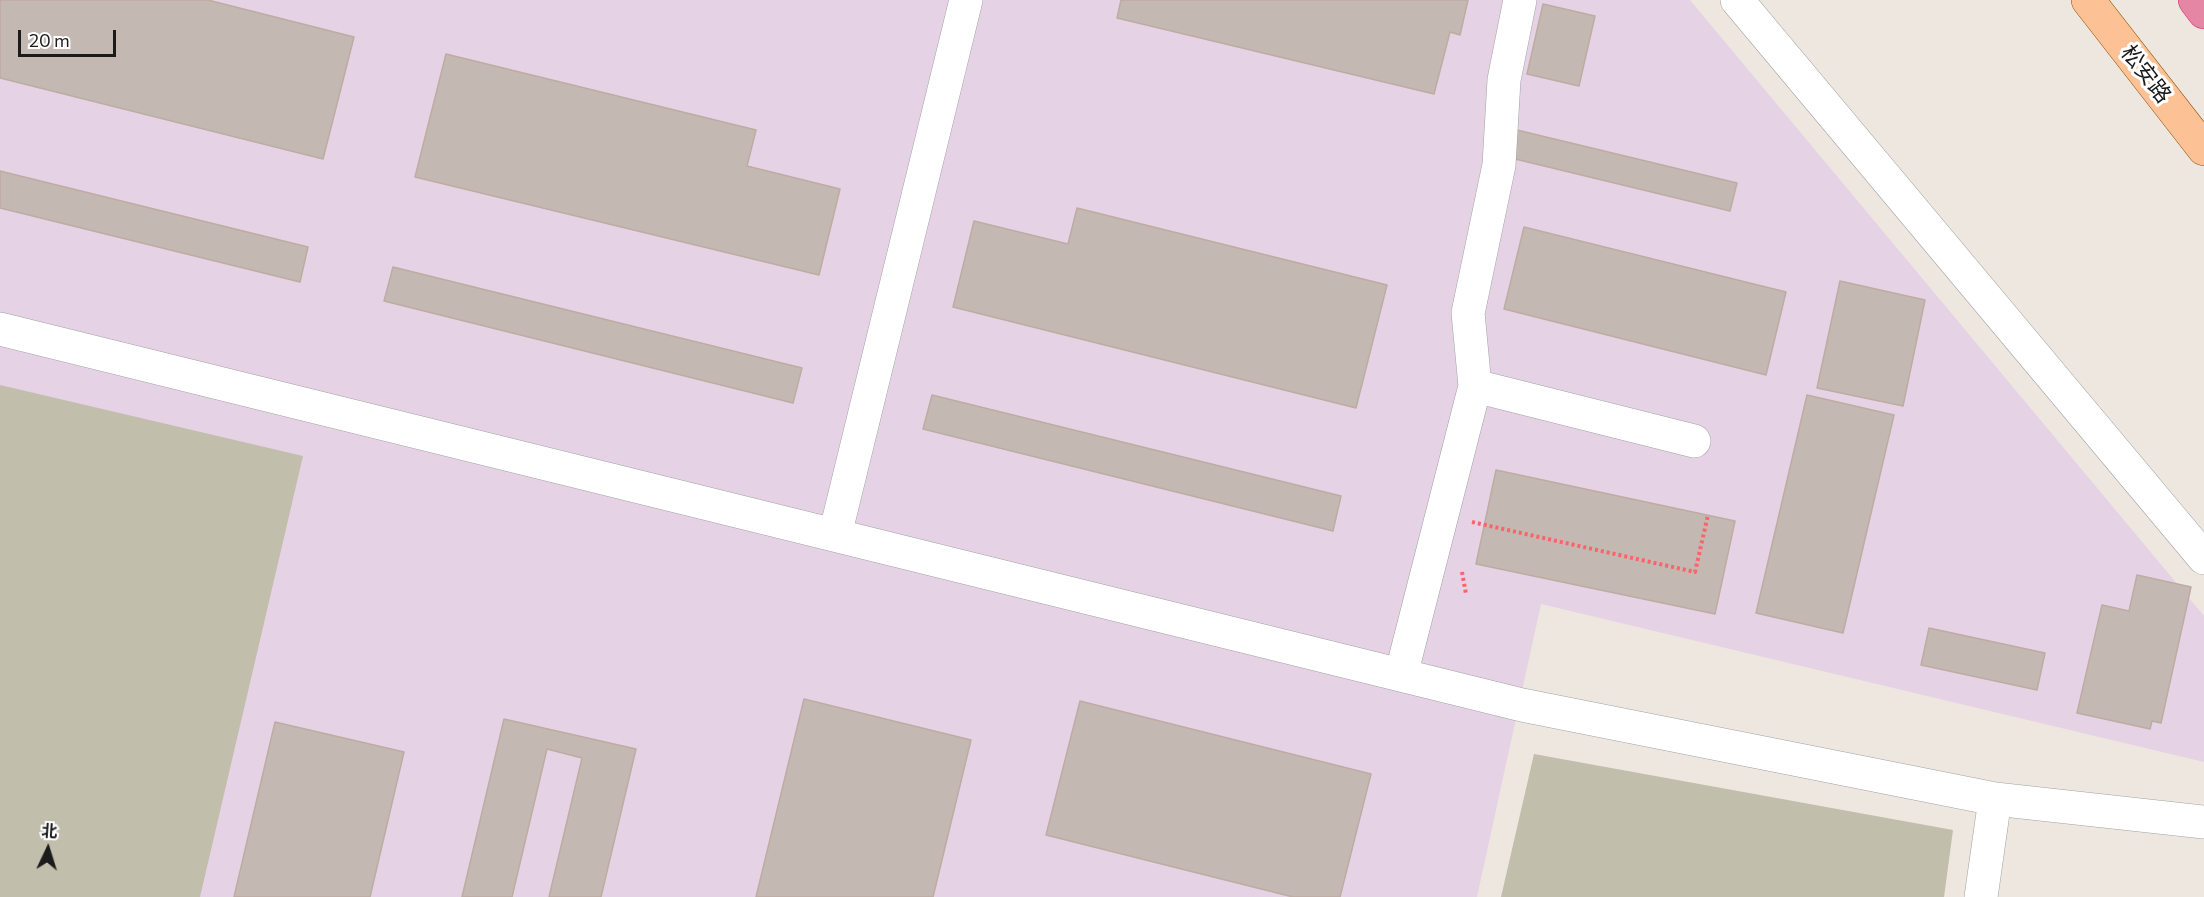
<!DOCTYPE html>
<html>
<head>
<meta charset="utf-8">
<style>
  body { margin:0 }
  #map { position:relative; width:2204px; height:897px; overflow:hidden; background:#ede7e0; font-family:Commissioner,"Noto Sans SC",sans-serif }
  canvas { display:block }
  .north { position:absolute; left:18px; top:819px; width:60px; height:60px; -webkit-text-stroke:4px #fff; paint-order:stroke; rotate:4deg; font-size:16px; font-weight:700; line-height:24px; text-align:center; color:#1b1b1b }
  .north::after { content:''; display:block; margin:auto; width:21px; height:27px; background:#1b1b1b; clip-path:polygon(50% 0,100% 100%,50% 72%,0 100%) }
  .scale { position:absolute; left:18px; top:30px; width:98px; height:27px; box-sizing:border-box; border:3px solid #1b1b1b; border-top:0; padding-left:8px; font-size:18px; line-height:21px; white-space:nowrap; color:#1b1b1b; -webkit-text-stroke:4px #fff; paint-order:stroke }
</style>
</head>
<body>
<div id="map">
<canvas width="2204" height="897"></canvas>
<div class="north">北</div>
<div class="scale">20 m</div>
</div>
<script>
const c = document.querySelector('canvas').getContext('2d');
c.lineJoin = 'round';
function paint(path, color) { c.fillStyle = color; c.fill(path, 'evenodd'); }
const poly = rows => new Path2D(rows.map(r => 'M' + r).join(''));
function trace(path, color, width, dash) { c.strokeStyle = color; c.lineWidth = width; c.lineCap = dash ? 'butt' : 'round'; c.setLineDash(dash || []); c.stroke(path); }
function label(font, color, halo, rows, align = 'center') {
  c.font = font + ' Commissioner,"Noto Sans SC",sans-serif'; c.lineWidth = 6; c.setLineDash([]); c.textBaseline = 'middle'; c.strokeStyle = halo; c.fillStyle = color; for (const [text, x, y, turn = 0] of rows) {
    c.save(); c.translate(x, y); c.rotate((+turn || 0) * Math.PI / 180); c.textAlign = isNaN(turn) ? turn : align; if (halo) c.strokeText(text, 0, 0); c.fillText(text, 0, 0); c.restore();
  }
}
paint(poly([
  [0,0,1690,0,2204,616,2204,762,1541,604,1477,897,0,897]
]), '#e6d2e5');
paint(poly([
  [0,385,303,456,200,897,0,897],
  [1534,754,1953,830,1944,897,1501,897]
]), '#c1beac');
const building = poly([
  [0,0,208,0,354,37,323,159,0,78,0,0],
  [1121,0,1468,0,1460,35,1450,32,1434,94,1117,18,1121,0],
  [1543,4,1595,16,1579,86,1527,74,1543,4],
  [446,54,756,130,747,166,840,189,819,275,415,177,446,54],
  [1517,130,1737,183,1730,211,1511,158,1517,130],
  [0,171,308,247,300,282,0,208,0,171],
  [1077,208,1387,285,1356,408,953,307,974,221,1068,244,1077,208],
  [1524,227,1786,292,1766,375,1504,309,1524,227],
  [393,267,802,368,793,403,384,301,393,267],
  [1840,281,1925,300,1903,406,1817,388,1840,281],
  [932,395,1341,496,1333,531,923,429,932,395],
  [1807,395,1894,415,1843,633,1756,613,1807,395],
  [1496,470,1735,521,1715,614,1476,564,1496,470],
  [2137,575,2191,587,2161,723,2152,721,2150,729,2077,713,2102,605,2129,611,2137,575],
  [1929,628,2045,653,2037,690,1921,665,1929,628],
  [804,699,971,740,933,897,756,897,804,699],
  [1080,701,1371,774,1340,897,1293,897,1046,835,1080,701],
  [504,719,636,749,601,897,549,897,582,758,547,749,512,897,462,897,504,719],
  [275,722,404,752,370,897,234,897,275,722]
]);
paint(building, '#c4b8b3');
trace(building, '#beaba2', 1.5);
const minor = poly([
  [1737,0,2204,558],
  [0,329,1522,705,1995,799,2204,822],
  [1475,386,1468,313,1499,165,1504,80,1520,0],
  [835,535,966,0],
  [1401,675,1475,386,1694,441],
  [1981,897,1995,799]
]);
const major = poly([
  [2088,0,2204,149]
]);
const highway = poly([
  [2195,0,2204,12]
]);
trace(minor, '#a2a2a2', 34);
trace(major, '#914e00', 34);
trace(highway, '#d52378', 34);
trace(poly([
  [1472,522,1695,572,1708,515],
  [1462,572,1466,594]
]), '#fa6468', 4, [3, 3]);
trace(minor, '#fff', 33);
trace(major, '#fcc296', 33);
trace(highway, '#e686a5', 33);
label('22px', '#1b1b1b', '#fff', [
  ["松安路",2146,74,52]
]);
</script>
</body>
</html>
